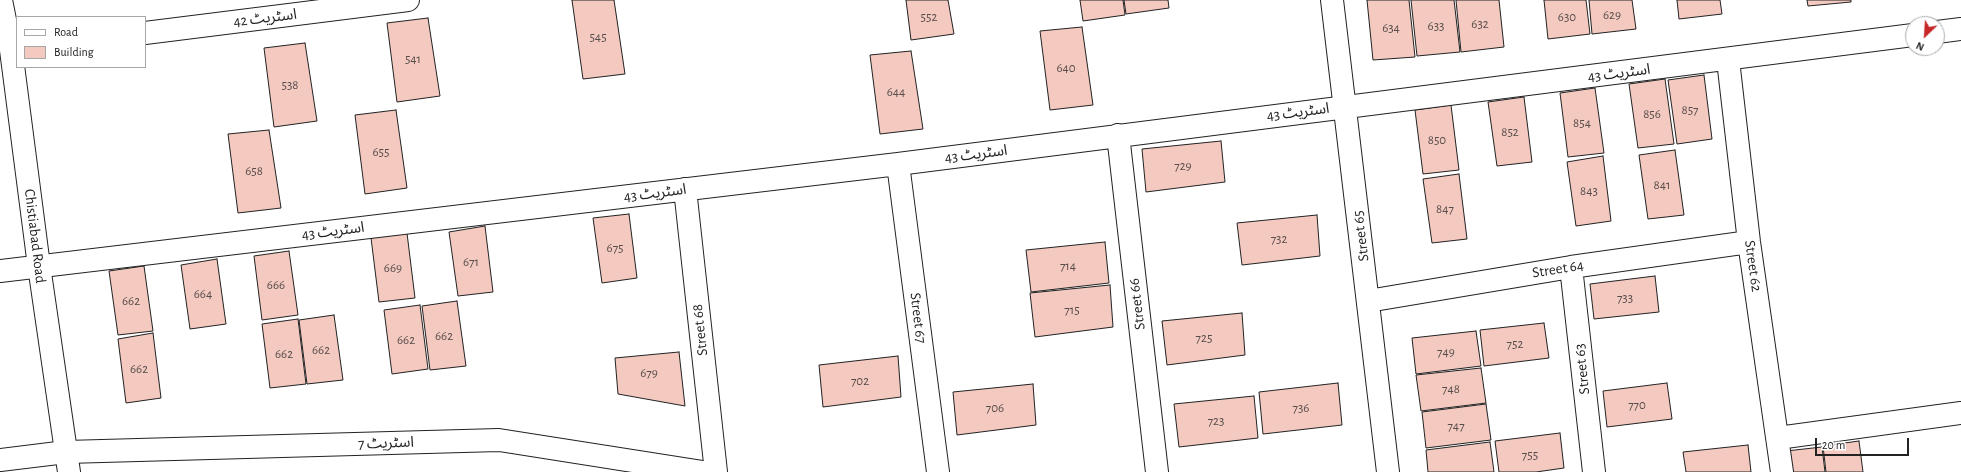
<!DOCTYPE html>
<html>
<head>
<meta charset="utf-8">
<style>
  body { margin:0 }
  #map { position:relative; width:1961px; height:472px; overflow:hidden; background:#fff; font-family:"Alegreya Sans",sans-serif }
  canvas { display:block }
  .legend { position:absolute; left:16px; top:16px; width:130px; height:52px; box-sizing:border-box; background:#fff; border:1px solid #a7a7a7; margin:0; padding:5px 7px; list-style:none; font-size:12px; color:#222 }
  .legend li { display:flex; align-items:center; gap:8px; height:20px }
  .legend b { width:20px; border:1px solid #a7a7a7 }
  .north { position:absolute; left:1905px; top:16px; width:40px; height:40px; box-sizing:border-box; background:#fff; border:1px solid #a7a7a7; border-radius:50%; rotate:205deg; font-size:11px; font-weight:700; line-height:16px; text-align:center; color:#222 }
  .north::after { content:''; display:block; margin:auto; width:14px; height:18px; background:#c62828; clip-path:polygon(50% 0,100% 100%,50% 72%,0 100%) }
  .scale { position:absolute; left:1815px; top:438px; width:94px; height:18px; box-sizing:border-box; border:2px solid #222; border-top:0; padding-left:5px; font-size:12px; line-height:14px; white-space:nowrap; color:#222; -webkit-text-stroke:3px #fff; paint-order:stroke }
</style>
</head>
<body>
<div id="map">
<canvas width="1961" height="472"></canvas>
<ul class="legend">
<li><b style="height:5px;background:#fff"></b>Road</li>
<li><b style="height:11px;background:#f3c9c0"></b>Building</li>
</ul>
<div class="north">N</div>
<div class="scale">20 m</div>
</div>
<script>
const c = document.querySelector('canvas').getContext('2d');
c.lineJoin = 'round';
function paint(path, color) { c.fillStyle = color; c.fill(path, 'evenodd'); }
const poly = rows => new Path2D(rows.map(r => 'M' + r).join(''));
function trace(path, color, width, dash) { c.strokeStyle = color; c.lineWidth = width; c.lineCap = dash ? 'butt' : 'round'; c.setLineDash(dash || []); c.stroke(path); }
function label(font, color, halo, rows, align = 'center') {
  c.font = font + ' "Alegreya Sans","Noto Sans Arabic",sans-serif'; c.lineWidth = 3; c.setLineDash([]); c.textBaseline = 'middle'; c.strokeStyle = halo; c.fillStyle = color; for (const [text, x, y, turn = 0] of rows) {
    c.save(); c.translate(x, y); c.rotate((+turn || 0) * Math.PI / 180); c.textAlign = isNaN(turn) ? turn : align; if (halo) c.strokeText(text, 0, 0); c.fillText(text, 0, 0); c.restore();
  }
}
const building = poly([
  [572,0,614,0,625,74,583,79,572,0],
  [906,0,948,0,954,34,911,40,906,0],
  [1080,0,1123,0,1125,15,1083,21,1080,0],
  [1124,0,1168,0,1169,8,1126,14,1124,0],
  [1367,0,1409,0,1415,57,1373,60,1367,0],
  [1411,0,1454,0,1460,52,1417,56,1411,0],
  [1456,0,1499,0,1504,47,1461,52,1456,0],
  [1544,0,1586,0,1590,34,1548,39,1544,0],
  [1589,0,1632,0,1636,29,1592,34,1589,0],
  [1677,0,1720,0,1722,14,1679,19,1677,0],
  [1807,0,1851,0,1851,2,1808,6,1807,0],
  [428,18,440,96,397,102,387,23,428,18],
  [1082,27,1093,105,1050,110,1040,31,1082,27],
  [305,43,317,121,274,127,264,48,305,43],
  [911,51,923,129,880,134,870,55,911,51],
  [1704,75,1712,139,1677,144,1668,80,1704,75],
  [1665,79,1674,144,1638,148,1629,84,1665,79],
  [1595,88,1604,153,1568,157,1560,93,1595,88],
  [1524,97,1532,162,1497,166,1488,102,1524,97],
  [1451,105,1459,170,1423,174,1415,110,1451,105],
  [396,110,407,188,365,194,355,115,396,110],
  [269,130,281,208,238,213,228,134,269,130],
  [1221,141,1225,182,1146,192,1142,149,1221,141],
  [1675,150,1684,215,1648,219,1639,155,1675,150],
  [1603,156,1611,221,1576,226,1567,162,1603,156],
  [1459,174,1467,239,1432,243,1423,179,1459,174],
  [629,214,637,278,602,283,593,218,629,214],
  [1317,215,1320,256,1242,265,1237,223,1317,215],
  [485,226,493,292,458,296,449,232,485,226],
  [407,233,415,298,379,302,371,238,407,233],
  [1105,242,1109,283,1031,292,1026,250,1105,242],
  [289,251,298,315,262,320,254,256,289,251],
  [217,259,226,324,190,329,181,265,217,259],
  [144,266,153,331,118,335,109,271,144,266],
  [1655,276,1659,312,1594,319,1590,284,1655,276],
  [1110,285,1113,327,1035,337,1030,293,1110,285],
  [457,301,466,366,430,370,422,306,457,301],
  [420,305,428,369,392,374,384,310,420,305],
  [1242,313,1245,355,1167,365,1162,321,1242,313],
  [334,315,343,380,307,384,299,320,334,315],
  [298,319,306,384,270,388,262,324,298,319],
  [1544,323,1549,358,1484,366,1480,330,1544,323],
  [1476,331,1481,366,1416,374,1412,338,1476,331],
  [153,333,161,398,126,403,118,339,153,333],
  [679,352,685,406,618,394,615,358,679,352],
  [898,356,901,397,823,407,819,365,898,356],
  [1481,368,1486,403,1421,411,1416,375,1481,368],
  [1338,383,1342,425,1263,434,1259,392,1338,383],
  [1667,383,1672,419,1607,427,1603,391,1667,383],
  [1033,384,1036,425,957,435,953,392,1033,384],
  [1254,396,1258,438,1179,447,1174,404,1254,396],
  [1486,404,1491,440,1426,448,1422,412,1486,404],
  [1560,433,1564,468,1536,472,1499,472,1495,441,1560,433],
  [1859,441,1863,472,1826,472,1823,446,1859,441],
  [1490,442,1494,472,1428,472,1426,450,1490,442],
  [1748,445,1751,472,1686,472,1683,452,1748,445],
  [1822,447,1825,472,1789,472,1786,451,1822,447]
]);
paint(building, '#f3c9c0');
trace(building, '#222', 1);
const minor = poly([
  [1332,0,1388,472],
  [1937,32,1961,29],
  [145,33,408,0],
  [1728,60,1749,242,1782,472],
  [1118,135,1157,472],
  [898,164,938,472],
  [685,189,716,472],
  [1571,267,1594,472],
  [0,271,898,164,1913,35],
  [1368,301,1571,267,1749,242],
  [1778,438,1961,413],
  [0,460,66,452,499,440,703,472]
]);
const major = poly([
  [1,0,11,50,39,266,69,472]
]);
trace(minor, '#222', 24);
trace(major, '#222', 24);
trace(minor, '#fff', 22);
trace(major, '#fff', 22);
label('13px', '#564c4a', null, [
  ["629",1612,15],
  ["552",929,17],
  ["630",1567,17],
  ["632",1480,24],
  ["633",1436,26],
  ["634",1391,28],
  ["545",598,37],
  ["541",413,59],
  ["640",1066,68],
  ["538",290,85],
  ["644",896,92],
  ["857",1690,110],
  ["856",1652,114],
  ["854",1582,123],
  ["852",1510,132],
  ["850",1437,140],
  ["655",381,152],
  ["729",1183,166],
  ["658",254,171],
  ["841",1662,185],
  ["843",1589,191],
  ["847",1445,209],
  ["732",1279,239],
  ["675",615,248],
  ["671",471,262],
  ["714",1068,266],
  ["669",393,268],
  ["666",276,285],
  ["664",203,294],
  ["733",1625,298],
  ["662",131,301],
  ["715",1072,310],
  ["662",444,336],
  ["725",1204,338],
  ["662",406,340],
  ["752",1515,344],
  ["662",321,350],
  ["749",1446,352],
  ["662",284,354],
  ["662",139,369],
  ["679",649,373],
  ["702",860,381],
  ["748",1451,389],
  ["770",1637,405],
  ["706",995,408],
  ["736",1301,408],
  ["723",1216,421],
  ["747",1456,426],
  ["755",1530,455]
]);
label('15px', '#222', '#fff', [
  ["اسٹریٹ 42",265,18,-7],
  ["اسٹریٹ 43",1619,73,-7],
  ["اسٹریٹ 43",1298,112,-7],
  ["اسٹریٹ 43",976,154,-7],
  ["اسٹریٹ 43",655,193,-7],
  ["اسٹریٹ 43",333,231,-7],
  ["Chistiabad Road",35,236,83],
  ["Street 65",1361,236,-97],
  ["Street 62",1753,266,82],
  ["Street 64",1558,269,-9],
  ["Street 66",1137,304,-97],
  ["Street 67",918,318,83],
  ["Street 68",700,330,-96],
  ["Street 63",1582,369,-96],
  ["اسٹریٹ 7",386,443,-2]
]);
</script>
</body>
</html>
